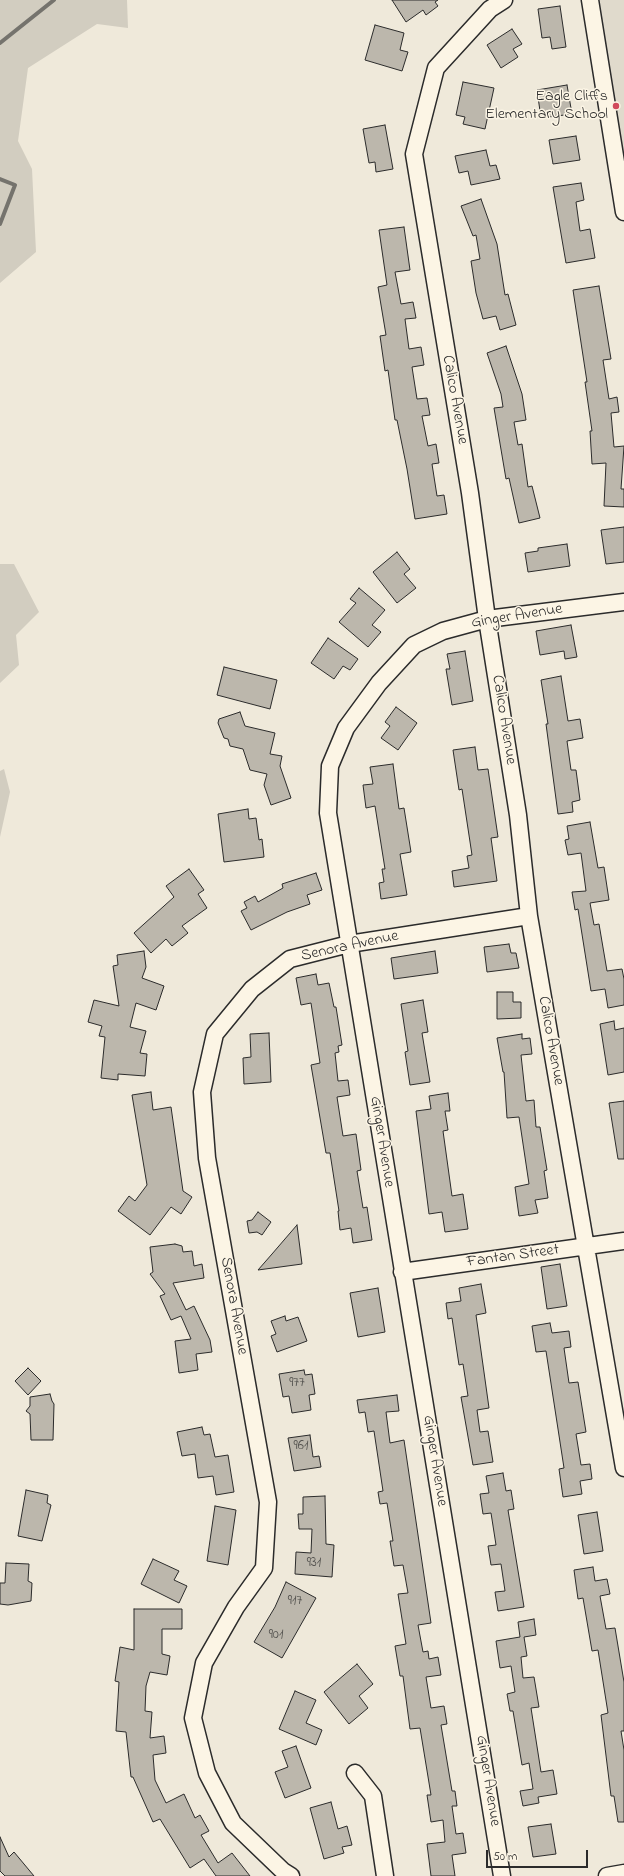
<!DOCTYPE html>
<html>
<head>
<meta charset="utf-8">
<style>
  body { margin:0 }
  #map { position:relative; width:624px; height:1876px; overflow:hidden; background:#efe9da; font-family:"Indie Flower",sans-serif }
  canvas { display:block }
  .scale { position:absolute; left:486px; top:1850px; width:102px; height:18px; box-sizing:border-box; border:2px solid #2b2b2b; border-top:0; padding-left:5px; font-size:12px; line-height:14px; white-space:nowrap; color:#2b2b2b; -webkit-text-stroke:3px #fcf5e5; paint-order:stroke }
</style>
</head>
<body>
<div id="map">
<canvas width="624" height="1876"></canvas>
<div class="scale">50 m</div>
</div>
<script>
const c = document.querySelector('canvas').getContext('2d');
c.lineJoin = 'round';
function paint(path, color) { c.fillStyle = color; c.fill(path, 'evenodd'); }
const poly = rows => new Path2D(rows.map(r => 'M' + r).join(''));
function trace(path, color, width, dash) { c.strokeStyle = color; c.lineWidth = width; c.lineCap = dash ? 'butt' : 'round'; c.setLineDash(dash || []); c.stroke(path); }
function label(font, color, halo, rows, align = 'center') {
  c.font = font + ' "Indie Flower",sans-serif'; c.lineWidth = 3; c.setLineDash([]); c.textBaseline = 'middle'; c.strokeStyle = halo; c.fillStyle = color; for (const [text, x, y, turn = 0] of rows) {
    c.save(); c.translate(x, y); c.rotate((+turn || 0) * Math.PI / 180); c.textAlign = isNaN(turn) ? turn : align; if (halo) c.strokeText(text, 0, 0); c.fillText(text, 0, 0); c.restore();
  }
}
paint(poly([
  [590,0,624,0,624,213]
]), '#e0dacc');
paint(poly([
  [0,0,127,0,128,28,97,24,28,68,18,141,32,169,36,252,0,283],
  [0,564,14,564,39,612,16,635,19,665,0,683],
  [4,769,10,792,0,837,0,771]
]), '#d2cdc0');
trace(poly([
  [0,43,54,0],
  [0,179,15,185,0,224]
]), '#75736d', 4);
const building = poly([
  [392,0,438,0,435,2,438,6,426,15,423,10,406,22,392,0],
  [560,6,566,47,552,49,550,37,542,38,538,9,560,6],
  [375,25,404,33,400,50,408,52,402,71,365,60,375,25],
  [512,29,522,44,513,49,518,57,501,68,487,45,512,29],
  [463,82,494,88,485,129,463,124,465,117,456,115,463,82],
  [567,85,572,114,541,118,537,90,567,85],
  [385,125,393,169,376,172,375,162,369,163,363,129,385,125],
  [576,136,580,160,553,164,549,140,576,136],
  [486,150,490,166,496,165,500,179,471,185,468,171,459,173,455,156,486,150],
  [581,183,584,200,576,202,580,231,590,229,595,258,566,263,553,187,581,183],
  [481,199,497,244,505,295,508,294,516,325,500,330,496,316,483,319,476,293,471,261,480,259,476,235,473,236,461,206,481,199],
  [404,227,410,270,395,272,401,304,413,302,416,318,405,319,409,349,421,347,424,365,412,367,417,399,427,398,430,415,422,416,428,446,436,444,439,463,432,464,437,496,444,495,447,514,415,519,407,469,397,420,395,420,388,370,385,371,380,336,386,335,378,287,387,285,379,230,404,227],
  [599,286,611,359,603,360,609,399,617,397,619,412,611,413,614,447,624,446,621,489,624,489,624,507,604,506,606,463,592,464,590,431,592,431,585,382,587,382,573,290,599,286],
  [506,346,522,394,526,420,514,422,518,445,522,444,528,487,532,486,540,518,519,523,509,478,506,479,494,408,503,407,501,394,487,353,506,346],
  [624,527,624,562,606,564,601,530,624,527],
  [567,544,570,566,528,572,525,553,538,551,538,548,567,544],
  [397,552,410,569,404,574,416,588,397,603,373,572,397,552],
  [359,588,385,610,372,625,381,632,368,647,339,622,356,603,350,599,359,588],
  [571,625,577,657,565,659,564,651,540,655,536,631,571,625],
  [328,638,358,659,350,670,343,666,334,679,311,663,328,638],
  [465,651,473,701,452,705,446,669,450,669,447,654,465,651],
  [224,667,277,680,270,709,217,695,224,667],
  [561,676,568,721,580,719,583,738,567,741,571,770,576,770,580,800,572,802,573,812,558,814,546,724,548,724,541,680,561,676],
  [396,707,417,723,398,750,381,738,390,726,385,722,396,707],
  [240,712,245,726,275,733,270,754,282,756,280,766,291,798,271,805,264,785,267,774,250,770,243,749,230,746,228,739,224,738,218,723,219,719,240,712],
  [475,747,478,770,488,769,498,837,491,838,497,881,454,887,452,871,469,868,467,856,472,855,462,789,459,790,453,750,475,747],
  [393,764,399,809,404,808,411,852,400,854,407,895,381,899,379,883,384,882,382,869,385,869,375,806,366,808,363,785,373,784,370,767,393,764],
  [248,809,249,819,256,818,259,840,262,839,264,857,224,862,218,814,248,809],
  [590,822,598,868,604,867,609,900,590,903,594,925,599,924,607,971,622,969,624,979,624,1005,608,1008,605,989,591,991,578,909,575,910,572,892,586,891,581,853,568,855,565,840,569,839,567,826,590,822],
  [189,869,204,890,198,894,207,908,182,926,188,933,172,946,166,939,151,953,134,933,174,897,166,886,189,869],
  [316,873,322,890,307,895,310,904,287,912,251,930,241,911,247,908,244,902,255,896,258,902,283,888,282,884,316,873],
  [509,944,511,953,516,953,519,968,487,972,484,947,509,944],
  [144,951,146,967,142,978,164,986,156,1010,136,1003,130,1027,146,1031,140,1053,147,1054,145,1076,118,1074,118,1080,101,1078,105,1037,99,1036,102,1026,88,1022,94,1000,119,1006,113,966,118,965,117,955,144,951],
  [435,951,438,973,394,979,391,958,435,951],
  [316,974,318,985,329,983,334,1007,336,1007,342,1045,338,1046,339,1052,335,1053,338,1081,348,1080,350,1095,337,1097,343,1136,356,1134,361,1170,357,1171,363,1208,367,1207,372,1240,353,1243,351,1228,340,1230,338,1211,339,1211,330,1153,326,1153,311,1065,320,1063,311,1003,301,1005,296,978,316,974],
  [497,992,513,992,513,1002,521,1002,521,1018,497,1019,497,992],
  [423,1000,428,1032,422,1033,430,1082,410,1085,405,1052,408,1051,401,1004,423,1000],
  [614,1021,615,1030,624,1028,624,1072,608,1075,600,1024,614,1021],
  [269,1033,271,1082,244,1084,243,1058,251,1057,250,1034,269,1033],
  [522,1034,522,1039,530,1038,532,1054,521,1055,526,1101,534,1100,536,1127,540,1127,547,1170,544,1171,548,1198,535,1200,538,1213,519,1216,515,1187,529,1184,519,1117,507,1118,504,1072,503,1072,497,1038,522,1034],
  [151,1092,153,1110,171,1107,183,1191,192,1197,181,1214,171,1207,150,1235,118,1211,129,1196,135,1201,147,1185,132,1095,151,1092],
  [448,1093,450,1111,445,1111,448,1130,443,1131,452,1196,463,1194,468,1229,445,1232,442,1212,429,1214,416,1111,431,1109,429,1096,448,1093],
  [624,1101,624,1159,618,1159,609,1103,624,1101],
  [258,1212,271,1222,262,1235,257,1232,249,1233,247,1221,252,1220,258,1212],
  [297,1225,302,1264,258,1270,272,1254,297,1225],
  [175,1244,182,1246,183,1252,192,1251,194,1266,202,1264,204,1278,173,1283,186,1310,194,1306,210,1340,212,1352,196,1354,198,1370,179,1373,175,1341,191,1339,181,1316,171,1320,160,1296,165,1294,150,1274,153,1272,150,1247,175,1244],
  [560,1264,567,1306,547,1309,541,1267,560,1264],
  [481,1284,486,1313,476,1315,489,1408,477,1410,480,1432,488,1431,493,1462,473,1465,461,1397,468,1396,463,1364,459,1365,452,1318,448,1319,446,1303,461,1301,459,1288,481,1284],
  [378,1288,385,1332,358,1337,350,1293,378,1288],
  [285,1316,286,1321,298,1317,307,1341,277,1352,271,1336,276,1334,271,1321,285,1316],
  [550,1323,552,1333,569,1331,571,1347,564,1348,569,1383,578,1382,586,1432,576,1434,581,1465,590,1464,592,1479,580,1481,582,1494,563,1497,559,1469,564,1468,546,1351,536,1352,532,1326,550,1323],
  [28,1368,41,1381,28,1395,15,1381,28,1368],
  [304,1370,305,1375,312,1374,315,1394,309,1395,311,1410,292,1413,289,1396,283,1397,279,1374,304,1370],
  [50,1394,52,1401,54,1404,53,1440,31,1440,30,1414,26,1411,30,1406,30,1397,50,1394],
  [397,1395,399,1411,386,1412,390,1443,404,1440,431,1623,418,1625,423,1652,428,1651,429,1659,438,1657,441,1675,426,1677,431,1708,444,1706,447,1724,441,1725,452,1791,455,1791,457,1806,452,1806,456,1834,463,1833,466,1853,452,1855,455,1876,431,1876,427,1844,445,1842,443,1820,431,1822,427,1795,431,1795,420,1728,410,1729,403,1676,400,1676,395,1646,406,1644,398,1594,408,1593,403,1565,394,1566,390,1541,393,1541,387,1503,380,1504,378,1492,383,1491,374,1431,368,1432,365,1412,359,1413,357,1400,397,1395],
  [202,1427,204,1435,210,1434,215,1457,228,1455,234,1492,216,1495,213,1476,198,1478,195,1454,182,1456,177,1432,202,1427],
  [310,1435,313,1457,319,1456,321,1467,294,1471,288,1438,310,1435],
  [503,1473,506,1491,511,1490,514,1509,508,1510,524,1607,498,1611,495,1592,505,1591,501,1564,491,1565,488,1546,496,1545,491,1513,483,1514,480,1494,489,1493,486,1476,503,1473],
  [26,1490,48,1495,47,1503,51,1505,42,1541,18,1536,26,1490],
  [325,1496,326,1544,334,1545,332,1577,295,1574,296,1552,311,1553,312,1529,299,1529,298,1514,303,1514,303,1497,325,1496],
  [215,1506,236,1510,228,1565,207,1561,215,1506],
  [597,1512,603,1551,584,1554,578,1515,597,1512],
  [153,1559,179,1571,174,1580,187,1586,179,1603,141,1584,153,1559],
  [6,1563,29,1564,28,1581,32,1583,31,1601,8,1605,0,1604,0,1583,5,1583,6,1563],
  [593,1567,595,1581,607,1579,610,1594,600,1596,606,1629,615,1628,624,1682,624,1731,621,1731,624,1750,624,1822,618,1822,614,1796,611,1796,601,1715,608,1713,598,1650,592,1651,583,1598,578,1599,574,1570,593,1567],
  [286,1582,316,1598,282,1658,254,1642,275,1607,286,1582],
  [134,1609,182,1609,182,1629,162,1629,162,1654,170,1656,167,1675,150,1672,146,1686,145,1711,152,1712,150,1738,164,1736,166,1753,153,1755,155,1780,166,1803,184,1794,195,1818,200,1815,209,1831,201,1835,218,1863,232,1853,250,1876,216,1876,204,1859,190,1868,160,1819,153,1822,133,1777,131,1777,126,1732,116,1731,119,1682,115,1681,120,1647,134,1650,134,1609],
  [534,1619,536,1635,524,1637,527,1656,521,1657,523,1678,534,1677,539,1707,531,1708,541,1772,553,1770,557,1794,538,1797,539,1803,523,1806,520,1791,533,1789,529,1763,522,1765,513,1711,510,1711,507,1694,515,1692,511,1666,500,1668,496,1641,520,1637,518,1622,534,1619],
  [357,1664,373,1684,359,1696,368,1708,349,1724,324,1692,357,1664],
  [295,1691,316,1700,306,1723,322,1730,316,1745,279,1729,295,1691],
  [296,1746,311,1788,285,1798,275,1772,288,1767,282,1751,296,1746],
  [331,1802,338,1829,347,1826,352,1845,342,1847,344,1853,324,1859,310,1808,331,1802],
  [551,1824,556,1854,533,1857,528,1827,551,1824],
  [0,1837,9,1857,14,1852,34,1876,5,1876,0,1871,0,1837]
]);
paint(building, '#bcb7ac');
trace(building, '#2b2b2b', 1);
const minor = poly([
  [504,0,490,9,436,68,414,154,470,493,487,619,518,815,529,916,624,1468],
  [590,0,624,212],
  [402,1272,624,1241],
  [355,1773,373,1796,385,1876],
  [291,1876,283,1871,233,1823,207,1773,193,1718,204,1663,236,1607,264,1568,268,1502,207,1158,202,1092,215,1034,252,989,290,959,349,944,529,916],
  [502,1876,328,813,330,766,346,728,379,683,414,645,443,631,487,619,624,602],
  [607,1876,624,1873]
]);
trace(minor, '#2b2b2b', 19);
trace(minor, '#fcf5e5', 16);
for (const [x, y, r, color] of [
  [616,106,4,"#d1495b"]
]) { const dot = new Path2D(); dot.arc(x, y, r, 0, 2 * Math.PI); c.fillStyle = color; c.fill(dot); trace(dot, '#fcf5e5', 1.5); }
label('14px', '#4f4e4b', null, [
  ["977",297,1384],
  ["961",301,1447],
  ["931",314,1564],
  ["917",295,1602],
  ["901",276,1636]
]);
label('16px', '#2b2b2b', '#fcf5e5', [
  ["Eagle Cliffs",608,97],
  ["Elementary School",608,115]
], 'right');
label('16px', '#2b2b2b', '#fcf5e5', [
  ["Calico Avenue",454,400,80],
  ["Ginger Avenue",517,617,-9],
  ["Calico Avenue",503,720,81],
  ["Senora Avenue",350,947,-12],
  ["Calico Avenue",550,1041,80],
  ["Ginger Avenue",381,1142,81],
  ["Fantan Street",513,1257,-8],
  ["Senora Avenue",233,1306,80],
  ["Ginger Avenue",434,1461,81],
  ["Ginger Avenue",487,1781,81]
]);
</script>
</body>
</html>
